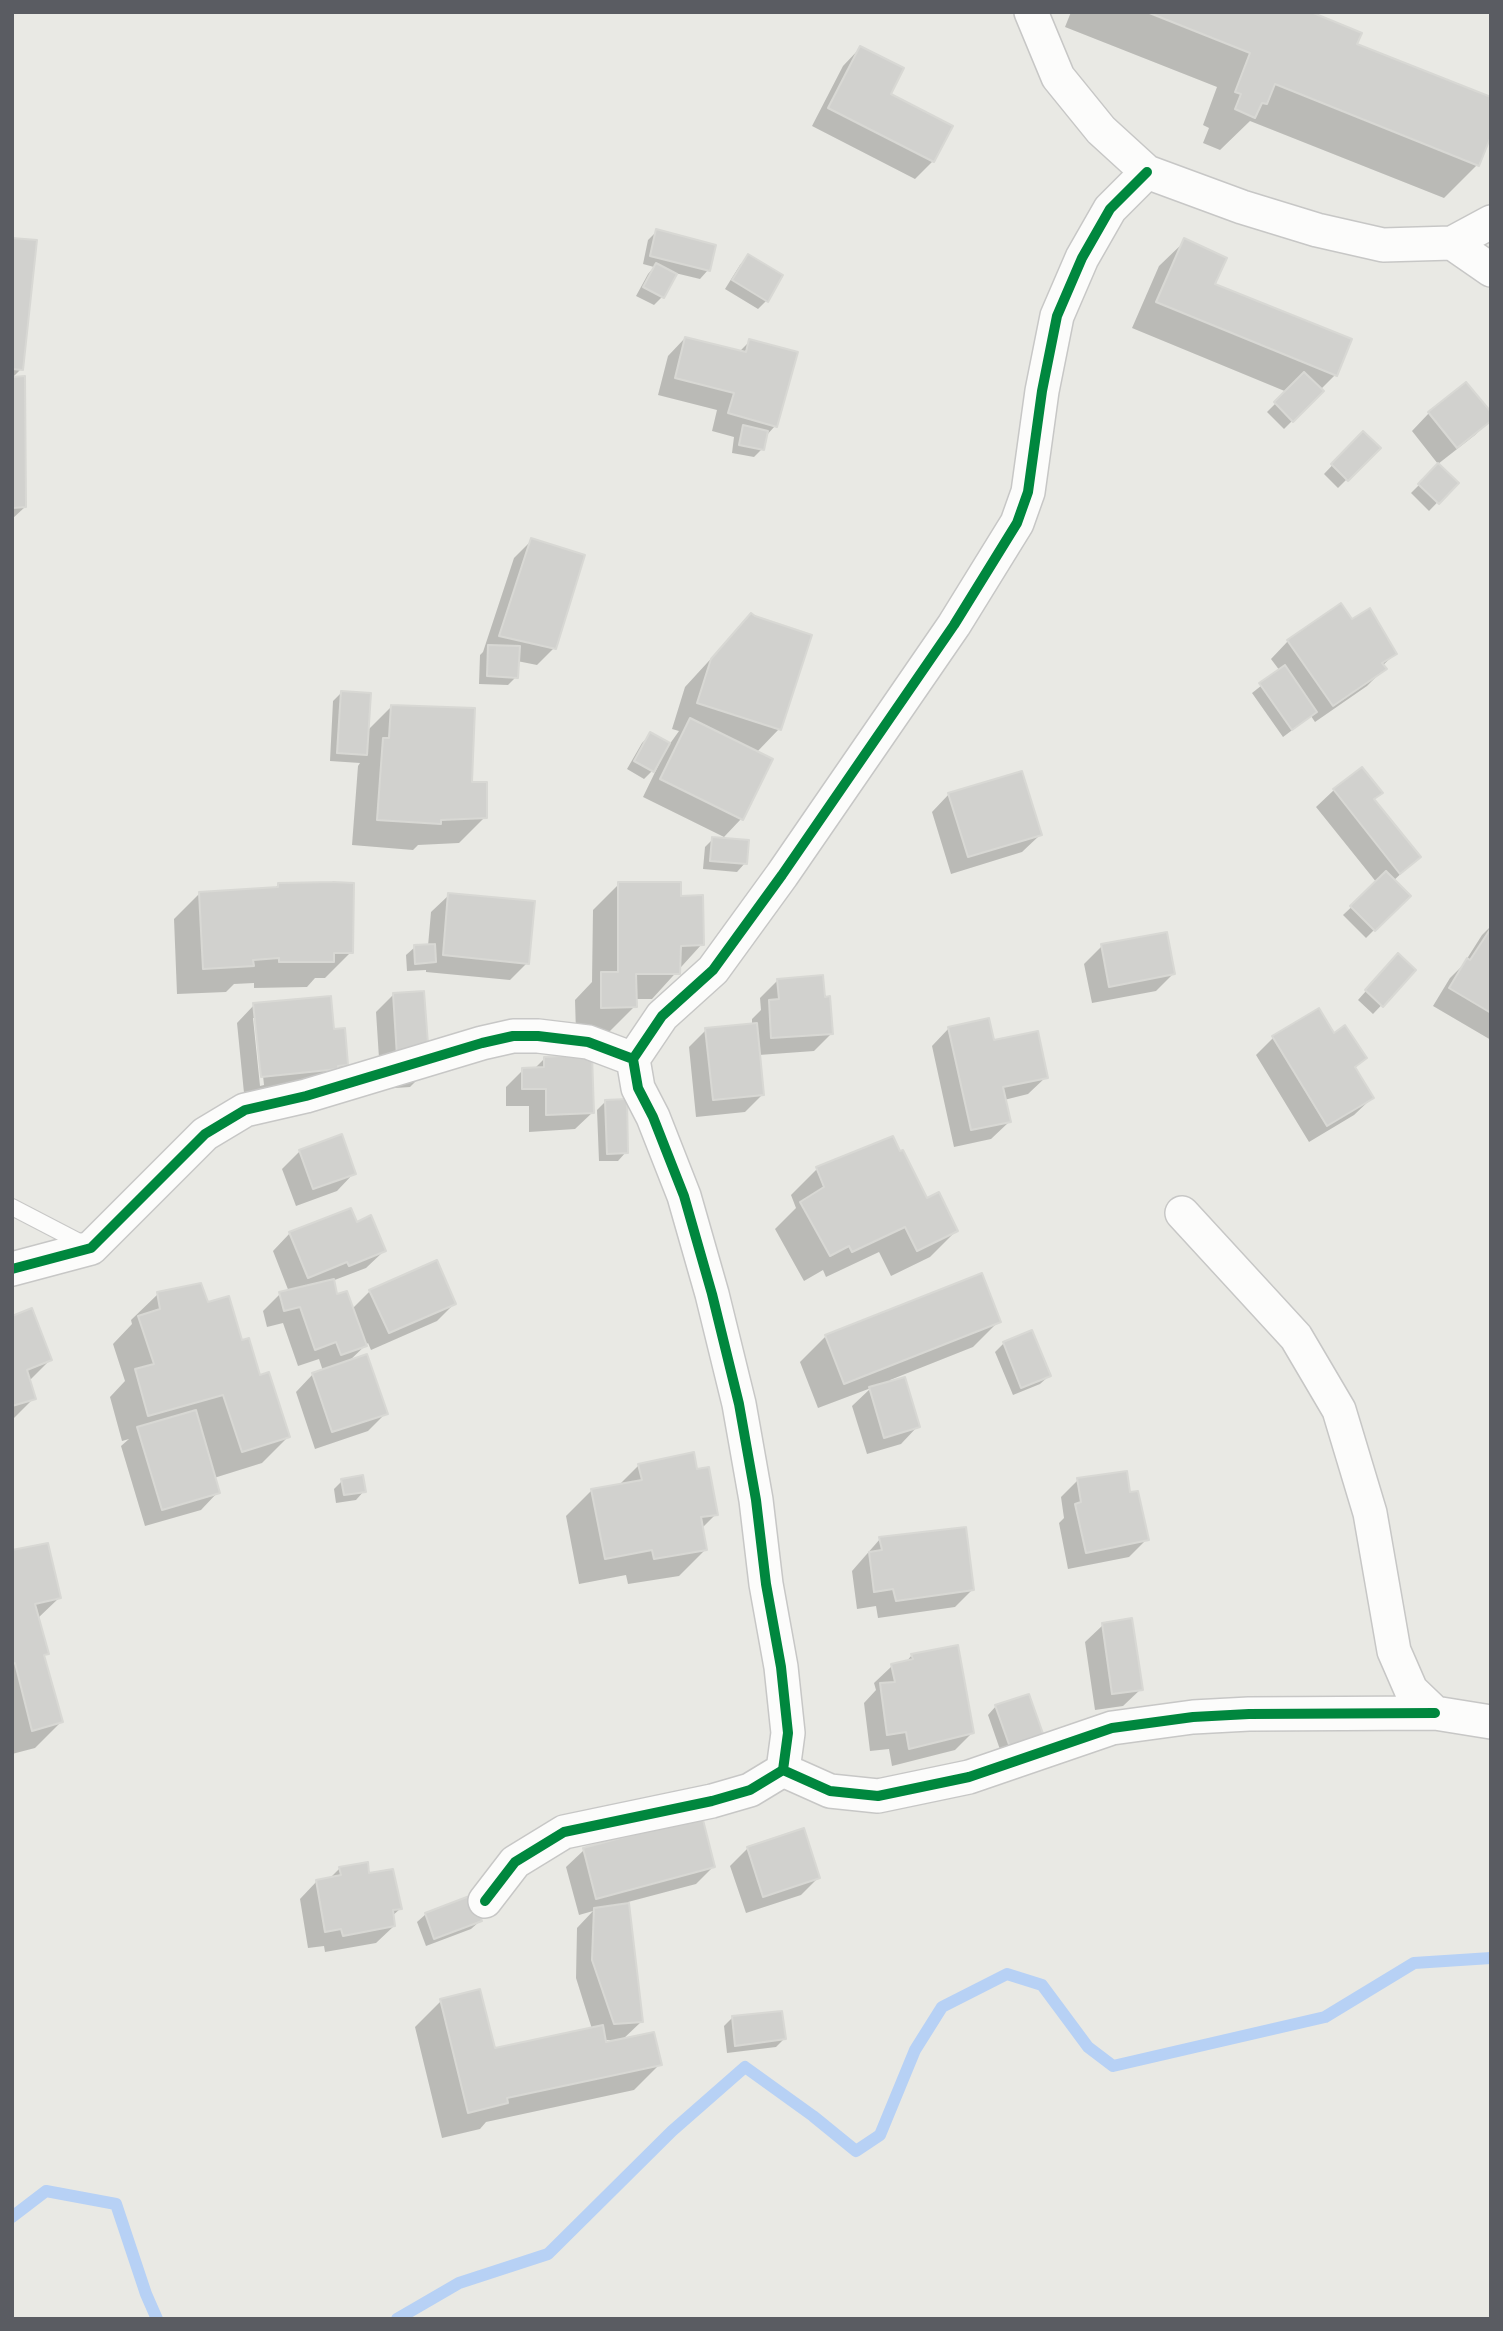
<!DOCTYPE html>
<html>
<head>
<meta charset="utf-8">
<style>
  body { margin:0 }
  #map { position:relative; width:1503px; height:2331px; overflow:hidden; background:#e9e9e4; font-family:Montserrat,sans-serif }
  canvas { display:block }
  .frame { position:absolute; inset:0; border:14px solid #5a5c62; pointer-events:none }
</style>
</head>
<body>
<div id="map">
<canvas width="1503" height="2331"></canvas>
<div class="frame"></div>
</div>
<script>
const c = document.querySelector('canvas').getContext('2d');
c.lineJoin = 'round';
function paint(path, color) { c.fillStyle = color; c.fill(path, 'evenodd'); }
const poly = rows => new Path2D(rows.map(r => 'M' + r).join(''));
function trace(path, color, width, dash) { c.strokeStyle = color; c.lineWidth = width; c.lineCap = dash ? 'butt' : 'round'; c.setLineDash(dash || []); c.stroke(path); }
paint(poly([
  [1071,12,1306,12,1355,45,1477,165,1444,198,1250,121,1220,150,1203,143,1209,128,1203,125,1217,87,1065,27],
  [860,48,933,161,915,179,812,126,843,66],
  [657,231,708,270,700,279,675,273,662,297,654,305,636,296,648,274,654,267,643,264,648,240],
  [12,240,21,369,12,378],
  [1185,241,1212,285,1335,375,1320,390,1322,391,1284,429,1267,412,1287,392,1132,328,1159,266],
  [748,256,767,300,758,309,725,289,740,265],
  [685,338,739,352,750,341,775,426,765,437,762,449,754,457,732,453,734,437,712,431,717,410,658,395,668,356],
  [12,378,25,507,12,519],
  [1429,413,1491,419,1475,435,1438,464,1412,431],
  [1363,433,1378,448,1338,488,1324,474],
  [1438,466,1456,483,1429,511,1411,493],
  [532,540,554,648,537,665,517,661,516,677,508,685,479,684,480,655,483,652,514,558],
  [751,615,779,729,756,753,770,760,741,819,724,837,643,797,659,764,644,779,627,769,642,743,650,735,669,745,679,731,672,729,685,687],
  [1351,622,1395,654,1382,666,1384,669,1367,686,1315,722,1311,716,1283,737,1252,693,1280,671,1271,659,1288,641],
  [342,692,367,731,391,707,470,784,485,817,459,843,418,845,413,850,352,845,358,766,360,763,330,761,333,701],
  [1362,769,1373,800,1419,857,1393,881,1408,896,1366,938,1343,915,1377,883,1316,807,1334,790],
  [949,794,1040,835,1022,852,951,874,932,812],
  [713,839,745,863,737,872,703,869,705,847],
  [279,884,351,952,325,978,315,978,307,987,254,988,254,983,234,984,226,992,177,994,174,919,200,893,274,889],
  [619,884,679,897,702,944,652,999,635,999,635,1006,609,1032,576,1033,575,1000,592,982,593,910],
  [449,895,527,963,510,980,426,972,426,970,407,971,406,955,415,947,428,946,431,912],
  [1491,926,1491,1040,1433,1006,1450,978,1463,965,1482,935],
  [1102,946,1174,973,1156,991,1092,1003,1084,964],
  [1390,964,1414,971,1373,1014,1358,1000],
  [778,980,831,1034,814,1051,759,1055,763,1094,745,1112,696,1117,689,1047,706,1030,752,1025,752,1019,761,1010,760,998],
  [393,995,428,1069,410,1087,381,1089,376,1012],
  [254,1005,333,1031,346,1065,329,1082,244,1093,237,1023],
  [253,1018,257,1018,264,1085,260,1086],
  [949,1028,992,1043,1046,1077,1028,1094,1004,1100,1009,1122,991,1139,954,1147,932,1046],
  [1273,1038,1365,1058,1354,1069,1372,1098,1354,1115,1309,1142,1256,1055],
  [544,1059,593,1112,575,1129,529,1132,529,1106,506,1106,506,1087,523,1070,534,1069],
  [605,1102,626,1152,618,1161,599,1161,597,1110],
  [300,1151,354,1173,337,1191,296,1206,282,1169],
  [817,1169,926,1200,956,1231,930,1257,891,1276,879,1252,826,1277,823,1270,804,1281,775,1229,796,1208,791,1195],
  [356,1224,384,1251,366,1268,332,1281,336,1297,352,1309,370,1291,454,1304,437,1321,371,1350,368,1343,348,1362,386,1413,368,1431,315,1449,296,1392,313,1374,323,1371,319,1359,298,1366,283,1323,267,1327,263,1311,280,1294,289,1292,273,1251,290,1233],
  [158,1294,207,1304,241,1342,288,1437,262,1463,214,1478,218,1492,201,1510,145,1526,121,1446,129,1439,122,1441,110,1397,125,1381,113,1344,132,1324,131,1320],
  [12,1318,50,1360,29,1381,34,1398,12,1420],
  [999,1321,973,1347,890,1380,918,1426,901,1444,867,1454,852,1406,871,1388,818,1408,800,1362,826,1336],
  [1004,1343,1049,1376,1040,1384,1013,1395,995,1352],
  [639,1465,696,1471,716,1514,701,1529,705,1550,679,1576,628,1584,626,1575,579,1584,566,1516,592,1490,619,1485],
  [1078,1480,1129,1494,1147,1539,1129,1557,1068,1569,1059,1523,1064,1518,1061,1497],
  [342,1481,364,1491,356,1500,336,1503,334,1489],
  [880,1539,973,1589,955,1607,878,1618,876,1606,857,1609,852,1571],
  [12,1553,59,1598,37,1619,47,1653,43,1657,61,1722,35,1748,12,1754],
  [1103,1625,1141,1689,1123,1706,1095,1710,1085,1642],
  [912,1655,973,1732,955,1750,892,1766,889,1749,870,1751,864,1703,876,1690,874,1683,892,1666,905,1663],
  [996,1706,1044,1742,1004,1761,988,1715],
  [748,1848,818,1878,801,1895,746,1913,730,1866],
  [584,1850,713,1867,696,1884,628,1902,641,2022,622,2040,660,2064,634,2090,486,2122,480,2129,442,2138,415,2027,441,2001,494,2050,592,2029,576,1978,577,1928,593,1911,579,1915,566,1867],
  [604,2040,615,2040,615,2042,605,2044],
  [340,1868,368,1875,400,1909,392,1916,394,1926,376,1943,325,1952,324,1946,308,1948,300,1899,317,1881,329,1879],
  [426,1914,480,1921,471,1929,426,1946,417,1922],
  [732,2018,784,2039,776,2047,727,2053,724,2026]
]), '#0003');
trace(poly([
  [12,2217,46,2191,116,2204,146,2294,157,2319],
  [397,2319,459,2283,548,2254,672,2131,745,2067,813,2116,856,2151,880,2135,915,2050,942,2007,1007,1974,1042,1985,1088,2047,1113,2066,1325,2017,1414,1963,1491,1958]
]), '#b7d1f5', 12);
const building = poly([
  [1147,12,1311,12,1362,33,1357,44,1491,97,1491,136,1479,166,1275,84,1267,104,1262,103,1255,118,1235,109,1241,94,1235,92,1250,53,1147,12],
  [860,46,904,68,891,94,953,126,934,162,828,108,860,46],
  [656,229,716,245,710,271,650,256,656,229],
  [12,238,37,240,23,370,12,369,12,238],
  [1184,238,1227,258,1215,284,1352,339,1337,376,1156,302,1184,238],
  [748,254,783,275,768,302,732,280,748,254],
  [656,263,677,274,664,298,643,287,656,263],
  [685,337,746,352,749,339,798,352,777,427,728,413,734,393,675,378,685,337],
  [1304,372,1324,391,1293,422,1274,402,1304,372],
  [25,376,26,507,12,508,12,377,25,376],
  [1466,382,1491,412,1491,421,1457,448,1428,412,1466,382],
  [743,425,768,431,764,450,739,445,743,425],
  [1363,431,1381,448,1348,481,1331,464,1363,431],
  [1438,463,1459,483,1439,504,1418,484,1438,463],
  [531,538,585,555,556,649,499,636,531,538],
  [1341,603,1352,619,1370,608,1397,654,1382,663,1387,669,1333,706,1287,640,1341,603],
  [751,613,755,616,812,635,781,730,697,703,711,659,751,613],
  [488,645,520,646,518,678,487,676,488,645],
  [1285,665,1317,712,1292,730,1259,683,1285,665],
  [341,691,371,693,367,755,337,753,341,691],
  [391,705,475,708,472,782,487,782,487,818,441,820,441,824,377,820,383,738,389,738,391,705],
  [690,718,773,759,743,820,660,779,690,718],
  [650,732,670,743,654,772,634,761,650,732],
  [1362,767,1383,793,1374,799,1421,857,1400,874,1333,789,1362,767],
  [1022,771,1042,835,968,857,948,793,1022,771],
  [712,837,749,840,747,864,710,861,712,837],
  [1386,871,1411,896,1375,931,1350,906,1386,871],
  [333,882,354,883,353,953,334,953,334,962,279,962,279,958,253,960,254,966,203,969,199,892,278,887,278,883,333,882],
  [618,882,681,882,681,896,703,895,704,945,681,946,680,974,636,974,637,1007,601,1008,601,972,618,972,618,882],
  [448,893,535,901,529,964,443,955,448,893],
  [1491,928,1491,1013,1449,988,1467,958,1470,960,1491,928],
  [1167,932,1175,974,1109,987,1101,944,1167,932],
  [435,944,436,962,415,964,414,945,435,944],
  [1398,953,1416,970,1383,1007,1365,990,1398,953],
  [823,975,825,997,830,996,833,1034,771,1038,769,1000,779,999,777,979,823,975],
  [424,991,430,1070,398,1072,393,993,424,991],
  [331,996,334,1029,345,1028,348,1065,338,1066,338,1069,261,1077,253,1003,331,996],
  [1319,1008,1334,1033,1345,1025,1367,1058,1355,1067,1374,1098,1327,1126,1272,1036,1319,1008],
  [989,1018,994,1040,1038,1031,1048,1078,1003,1087,1011,1122,971,1130,948,1027,989,1018],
  [757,1023,764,1095,713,1100,705,1028,757,1023],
  [592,1054,594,1113,546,1115,546,1089,522,1089,522,1068,544,1067,544,1057,592,1054],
  [627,1099,628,1153,607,1154,605,1100,627,1099],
  [342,1134,356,1174,313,1189,299,1150,342,1134],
  [893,1136,900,1151,903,1150,927,1198,939,1192,958,1231,917,1251,905,1227,852,1252,849,1246,830,1256,800,1202,824,1187,816,1167,893,1136],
  [351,1208,357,1222,371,1215,386,1251,349,1266,347,1262,308,1278,289,1232,351,1208],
  [437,1260,456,1304,389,1333,369,1290,437,1260],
  [982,1273,1001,1322,844,1384,825,1335,982,1273],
  [334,1279,337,1294,347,1291,367,1346,341,1355,336,1342,315,1350,300,1307,284,1311,279,1292,334,1279],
  [201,1283,208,1302,229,1296,242,1340,249,1338,260,1375,269,1372,290,1437,242,1452,223,1395,148,1416,135,1369,154,1364,138,1316,160,1309,157,1292,201,1283],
  [32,1308,52,1360,27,1370,36,1399,12,1406,12,1316,32,1308],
  [1032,1330,1051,1376,1021,1388,1003,1342,1032,1330],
  [367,1354,388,1414,332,1432,312,1373,367,1354],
  [905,1377,920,1427,884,1438,869,1387,905,1377],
  [196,1410,220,1493,162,1510,137,1427,196,1410],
  [694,1452,697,1469,709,1467,718,1515,701,1517,707,1550,654,1559,652,1550,605,1559,591,1489,642,1480,638,1464,694,1452],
  [1127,1471,1130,1492,1138,1491,1149,1540,1086,1553,1075,1504,1081,1502,1077,1478,1127,1471],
  [363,1475,366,1492,344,1495,341,1479,363,1475],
  [966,1527,974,1590,896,1601,893,1589,874,1592,869,1552,882,1550,879,1537,966,1527],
  [48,1543,61,1598,35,1604,49,1654,44,1655,63,1722,32,1731,15,1663,12,1664,12,1550,48,1543],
  [1132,1618,1143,1690,1112,1694,1102,1623,1132,1618],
  [958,1645,974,1733,909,1749,906,1732,887,1735,880,1683,895,1682,891,1664,913,1659,911,1654,958,1645],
  [1029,1694,1046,1742,1012,1753,995,1705,1029,1694],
  [702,1816,715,1867,596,1899,583,1848,702,1816],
  [804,1828,820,1878,763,1897,747,1847,804,1828],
  [368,1862,369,1873,393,1869,402,1909,393,1910,395,1926,343,1936,341,1929,325,1932,316,1880,341,1875,339,1867,368,1862],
  [472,1895,482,1921,434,1939,425,1913,472,1895],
  [629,1903,643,2022,614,2024,592,1960,594,1908,629,1903],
  [480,1989,495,2048,603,2025,606,2042,654,2032,662,2065,507,2098,508,2103,468,2113,440,1999,480,1989],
  [782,2011,786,2039,735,2046,732,2016,782,2011]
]);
paint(building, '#d1d1ce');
trace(building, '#d8d8d4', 2);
const service = poly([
  [12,1207,89,1247]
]);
const minor = poly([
  [1031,12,1058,77,1101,130,1147,172,1242,207,1317,230,1383,245,1452,243,1491,222],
  [1452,243,1491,270],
  [1182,1213,1296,1337,1339,1410,1370,1513,1394,1651,1411,1690,1435,1713,1491,1722],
  [12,1269,91,1248,205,1134,245,1110,306,1096,482,1043,513,1036,538,1036,588,1042,633,1059],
  [783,1770,830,1791,878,1796,969,1777,1112,1728,1193,1717,1249,1714,1435,1713],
  [485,1901,515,1862,564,1832,712,1801,750,1790,783,1770,788,1733,781,1667,766,1584,756,1500,739,1404,712,1294,684,1196,653,1117,638,1088,633,1059,662,1016,713,970,782,875,954,625,1017,523,1028,492,1042,391,1057,316,1082,258,1110,209,1147,172]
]);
trace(service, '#c7c7c6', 18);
trace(minor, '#c7c7c6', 36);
trace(service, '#fcfcfb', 16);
trace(minor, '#fcfcfb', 33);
trace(poly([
  [12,1269,91,1248,205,1134,245,1110,306,1096,482,1043,513,1036,538,1036,588,1042,633,1059],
  [783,1770,830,1791,878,1796,969,1777,1112,1728,1193,1717,1249,1714,1435,1713],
  [485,1901,515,1862,564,1832,712,1801,750,1790,783,1770,788,1733,781,1667,766,1584,756,1500,739,1404,712,1294,684,1196,653,1117,638,1088,633,1059,662,1016,713,970,782,875,954,625,1017,523,1028,492,1042,391,1057,316,1082,258,1110,209,1147,172]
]), '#00873e', 10);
</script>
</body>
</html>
